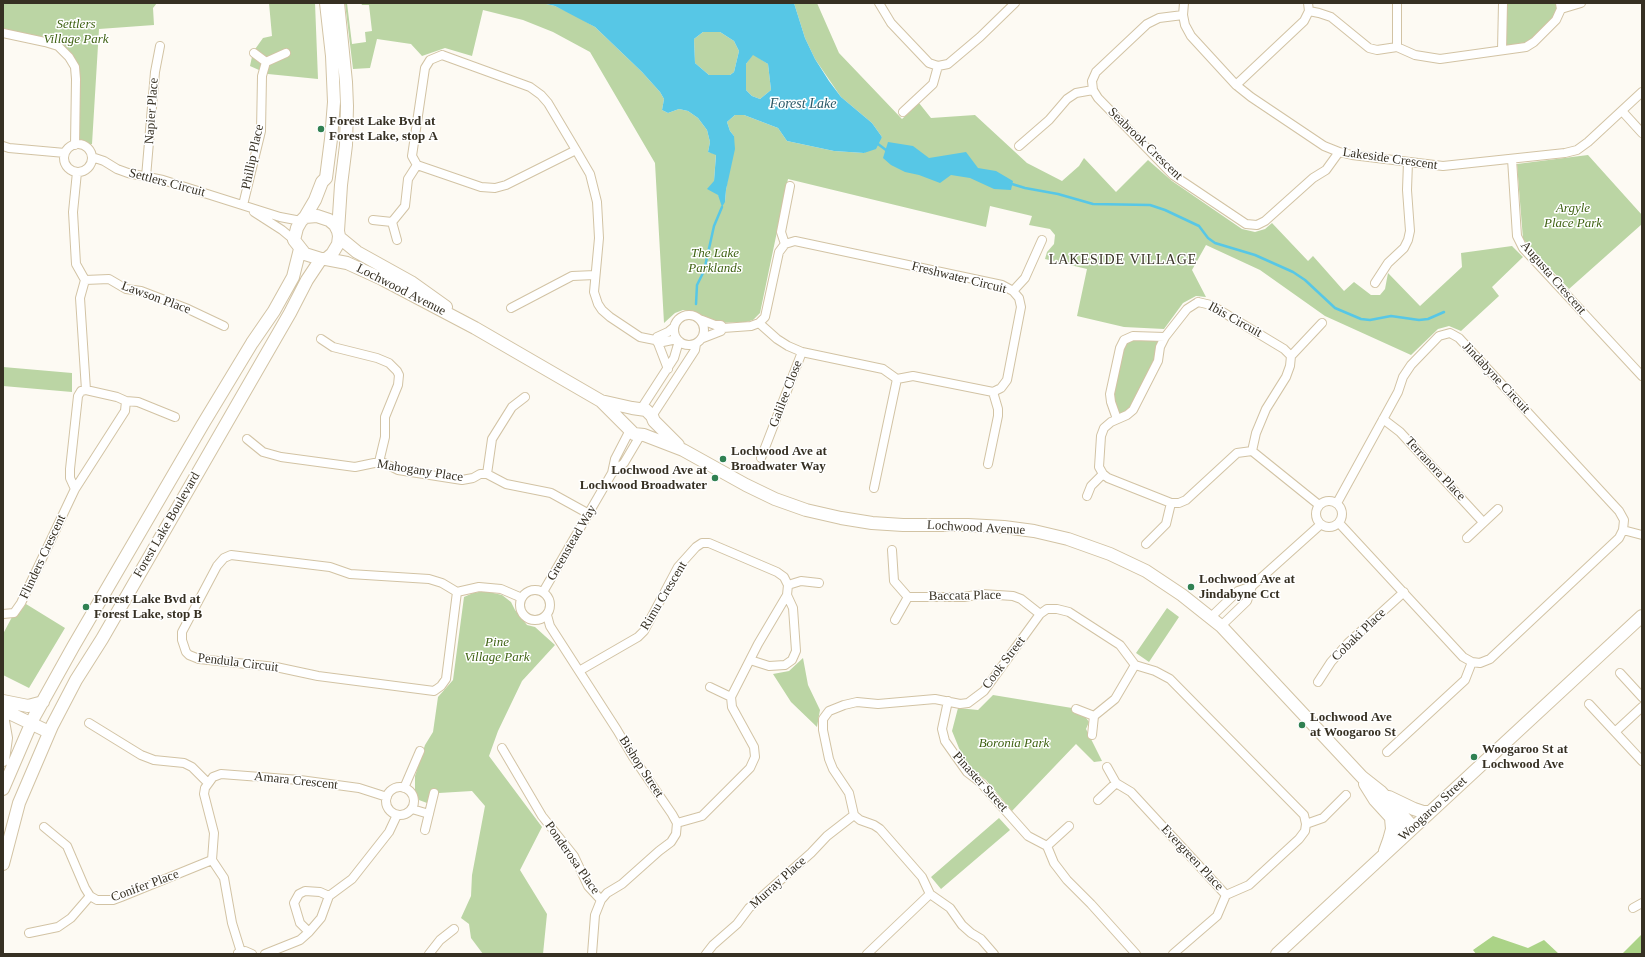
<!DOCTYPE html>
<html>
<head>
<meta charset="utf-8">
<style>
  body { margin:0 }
  #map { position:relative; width:1645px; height:957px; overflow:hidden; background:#fdfaf3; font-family:Georgia,serif }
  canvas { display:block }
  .frame { position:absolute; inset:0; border:4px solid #363023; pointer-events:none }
</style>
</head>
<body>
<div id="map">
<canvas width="1645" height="957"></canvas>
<div class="frame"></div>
</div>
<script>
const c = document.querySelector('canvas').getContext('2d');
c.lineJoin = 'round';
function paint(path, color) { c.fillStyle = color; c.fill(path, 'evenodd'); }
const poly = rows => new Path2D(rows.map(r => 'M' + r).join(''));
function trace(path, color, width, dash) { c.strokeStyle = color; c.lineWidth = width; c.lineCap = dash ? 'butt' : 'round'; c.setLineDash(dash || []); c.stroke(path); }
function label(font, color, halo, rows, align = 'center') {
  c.font = font + ' Georgia,serif'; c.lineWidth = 3; c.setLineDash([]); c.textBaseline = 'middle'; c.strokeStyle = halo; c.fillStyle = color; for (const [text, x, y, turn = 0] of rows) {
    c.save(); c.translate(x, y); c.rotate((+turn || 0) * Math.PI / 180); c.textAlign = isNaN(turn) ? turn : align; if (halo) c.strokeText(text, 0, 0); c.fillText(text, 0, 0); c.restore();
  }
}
paint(poly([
  [3,3,157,3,153,8,154,25,99,29,92,144,75,145,75,67,58,46,3,33],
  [269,3,315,3,318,79,268,74,250,66,253,52,263,38,272,36],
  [345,3,347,3,352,44,366,42,365,32,372,31,369,5,362,5,361,3,542,3,555,6,576,16,595,27,642,72,660,92,664,99,662,110,668,113,679,109,688,111,698,118,707,130,710,142,708,152,716,154,714,181,718,195,725,202,726,190,734,136,730,131,727,122,735,115,744,115,778,128,787,141,834,151,864,153,882,137,872,123,841,97,815,59,805,38,794,3,817,3,839,53,902,119,919,103,931,118,975,115,1027,163,1062,181,1079,166,1084,158,1116,192,1148,160,1172,181,1242,229,1255,232,1265,229,1272,223,1308,261,1313,256,1344,291,1354,282,1371,295,1380,295,1385,289,1388,273,1420,306,1462,267,1461,253,1512,246,1523,257,1492,287,1499,296,1461,331,1449,326,1438,329,1411,355,1325,316,1260,270,1206,245,1192,270,1206,297,1196,296,1183,303,1164,329,1124,327,1077,316,1087,269,1045,259,1047,252,1054,244,1055,235,1050,229,1029,225,1032,216,990,206,986,227,788,179,760,313,753,320,746,322,717,323,706,319,696,312,683,310,675,313,664,323,655,163,590,52,553,32,523,20,483,10,472,56,445,48,422,56,411,44,377,39,370,68,353,69],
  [1503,3,1560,3,1561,9,1534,42,1502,50],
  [703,32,720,32,734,41,739,51,734,72,730,75,709,75,695,63,694,39],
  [753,54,768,64,771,90,760,99,752,96,746,90,746,64],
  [1588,155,1642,215,1642,224,1569,289,1523,239,1517,164],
  [1165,337,1133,410,1117,419,1111,402,1124,340],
  [3,367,72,373,72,392,3,386],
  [485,591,502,595,511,602,515,610,527,625,535,627,555,645,522,681,498,731,489,756,542,827,520,870,547,914,543,954,483,954,471,938,469,924,461,918,471,896,472,875,485,806,472,791,439,793,427,803,419,800,415,791,415,776,425,745,433,732,438,697,453,680,464,597,473,593],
  [26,604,65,628,29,688,3,675,3,634,12,617,19,613],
  [1167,608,1179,617,1149,662,1136,653],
  [803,658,808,685,820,710,817,727,791,702,773,674,789,671],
  [993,695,1072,708,1084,715,1089,722,1086,729,1102,761,1094,762,1076,744,1012,811,986,780,971,769,963,758,952,731,958,708,978,710],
  [999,818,1010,830,941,889,931,877]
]), '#bbd5a4');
paint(poly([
  [1642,934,1642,954,1622,954],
  [1493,936,1528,948,1544,940,1559,954,1476,954,1473,950]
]), '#abd387');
paint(poly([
  [542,3,794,3,805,38,815,59,829,81,841,97,872,123,882,137,876,149,864,153,834,151,787,141,778,128,744,115,735,115,727,122,730,131,734,136,735,149,726,190,725,202,722,207,718,195,707,189,714,181,716,155,708,152,710,142,707,130,698,118,688,111,679,109,668,113,662,110,664,99,660,92,642,72,595,27,555,6],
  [703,32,720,32,734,41,739,51,734,72,730,75,709,75,695,63,694,39],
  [753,55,768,64,771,90,760,99,752,96,746,90,746,64],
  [888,142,913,146,929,158,966,152,978,168,996,171,1013,181,1011,190,994,189,970,178,951,175,940,183,919,175,905,172,891,165,883,158]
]), '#57c7e6');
trace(poly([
  [878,144,886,150],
  [1012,184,1025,188,1058,194,1093,204,1150,205,1165,210,1199,226,1208,238,1215,243,1255,255,1293,272,1305,280,1335,308,1361,319,1370,320,1391,316,1419,320,1428,319,1444,312],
  [696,304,697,285,704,271,714,226,722,207]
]), '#57c7e6', 2.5);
const street = poly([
  [879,3,891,23,929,63,938,66,948,64,980,37,1015,3],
  [1184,3,1183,15,1185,25,1191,36,1236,85,1251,97,1324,146,1339,152,1352,155,1443,166,1565,153,1577,150,1588,142,1642,92],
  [1397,3,1397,47,1415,55,1440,59,1526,47,1534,42,1556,20,1561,9,1560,3],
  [1561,9,1581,3],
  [1309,11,1319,13,1331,17,1369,48,1377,50,1397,47],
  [1183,15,1159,18,1147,24,1096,72,1092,81,1093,90,1098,98,1173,175,1246,224,1257,225,1265,221,1313,178,1326,170,1339,152],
  [3,33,45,42,58,46,69,57,75,67,76,79,75,145],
  [1502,50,1503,3],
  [254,53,266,62,286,53],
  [442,55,530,87,541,95,548,103,576,150,506,185,495,188,481,187,417,165,412,156,425,68,430,60,442,55],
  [1236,85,1304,21,1309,11,1308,3],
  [1622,111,1642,133],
  [903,112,933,84,938,66],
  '64 158a14 14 0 1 1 28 0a14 14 0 1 1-28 0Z',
  [3,146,9,148,65,153],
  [1019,146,1049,120,1067,99,1076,93,1093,90],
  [576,150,590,174,597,202,599,238,594,292,598,304,602,310,610,317,640,337,655,340,658,343,677,339],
  [92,157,104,161,117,169,128,173,163,180,280,217,301,221],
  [1512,159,1517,236,1523,248,1642,376],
  [77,172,73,212,76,264,85,280,80,298,86,390],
  [146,177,155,72,160,46],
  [243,205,261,131,262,76,266,62],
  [254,212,282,230,294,240],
  [373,220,392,222,397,240],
  [392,222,405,206,408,179,417,165],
  [785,244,781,232,790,186],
  [85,280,109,279,126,289,141,291,188,309,224,326],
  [1375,283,1388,263,1404,248,1408,240,1410,231,1407,190,1408,162],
  [1013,291,1025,278,1042,240],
  [1198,302,1211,305,1284,349,1291,356,1290,366,1286,377,1266,409,1256,433,1252,451,1237,453,1186,500,1179,503,1171,503,1108,478,1103,474,1099,467,1101,436,1104,428,1111,422,1127,415,1133,410,1158,361,1160,347,1165,337,1187,309,1198,302],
  [511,308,572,276,595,275],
  '674 330a15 15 0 1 1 30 0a15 15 0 1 1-30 0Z',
  [702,320,715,325,721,325,723,328,751,326,759,323,765,317,779,252,785,244,795,241,1002,285,1013,291,1019,298,1021,307,1007,380,1001,388,993,392,913,376,897,379,883,369,802,352,788,346,777,339,759,323],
  [703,338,721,331,723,328],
  [321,339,333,347,377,358,389,363,397,371,399,375,398,385,385,417,385,437,379,462],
  [655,340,657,337,668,332,674,327],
  [658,343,668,369],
  [1291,356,1322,323],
  [126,401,138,402,175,417],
  [641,409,674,358,679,341],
  [652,416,695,350,696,344],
  [1117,419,1111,402,1110,394,1120,348,1124,340,1133,336,1165,337],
  [1383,419,1400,432,1483,522],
  [247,439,263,452,281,457,355,467,379,462,384,463,398,470,462,480,473,478,480,474,487,474,506,484,551,493,589,514],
  [1252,451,1319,505],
  [761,458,802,352],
  [988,464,998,416,998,409,993,392],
  [612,473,624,463,640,436],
  [487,474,492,439,512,407,525,397],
  [874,488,897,379],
  [1087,496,1091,486,1103,474],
  '1316 514a13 13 0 1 1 26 0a13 13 0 1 1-26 0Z',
  [1337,503,1398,392,1403,377,1411,365,1439,336,1450,333,1459,338,1619,511,1624,520,1623,530,1619,538,1490,659,1480,663,1472,662,1463,657,1339,523],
  [1623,530,1642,535],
  [1467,538,1498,509],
  [1146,544,1166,524,1171,503],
  [892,550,894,581,908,597,964,597,982,594,1013,596,1021,599,1040,614],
  [788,585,801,581,819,583],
  '520 605a15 15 0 1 1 30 0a15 15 0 1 1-30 0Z',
  [457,592,446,679,441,686,434,691,318,676,276,667,199,659,189,655,186,652,182,640,182,632,217,566,224,558,231,555,330,567,350,574,429,579,442,583,457,592,479,587,501,589,522,598],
  [543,592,612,473,615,459,630,430],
  [3,614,14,613,21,603,75,489,125,411,126,401,117,397,86,390,81,391,78,396,70,469,70,478,75,489],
  [547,615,550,626,617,730,633,757,672,814,677,823,676,834,671,842,659,851,622,884,607,893,601,900],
  [1211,617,1238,591,1252,586,1320,525],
  [895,620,908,597],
  [1221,626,1247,601,1252,586],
  [750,660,769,666,785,665,792,660,796,651,793,608,787,595],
  [579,671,638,637,644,631,678,567,696,547,702,543,709,543,777,572,784,577,788,585,787,595,758,644,731,697,732,707,754,747,755,757,750,768,702,816,677,823],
  [1620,673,1642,697],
  [1318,682,1331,662,1348,643,1404,592],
  [710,687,731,697],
  [948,701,942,729,945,741,967,772,980,782,1028,836,1047,846,1054,863,1067,880,1091,904,1136,954],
  [1589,704,1642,761],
  [1076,709,1094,716,1092,735],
  [1094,716,1115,699,1135,665],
  [89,723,141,755,154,760,184,763,192,767,208,783],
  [1615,732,1642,707],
  [502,748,542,816,574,856,588,886,601,900,595,915,592,954],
  [1387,752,1465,680,1472,662],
  [1107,767,1116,783,1131,792,1226,895,1217,916,1173,954],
  '386 801a14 14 0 1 1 28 0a14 14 0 1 1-28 0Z',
  [404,788,420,751],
  [1098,800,1116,783],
  [412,809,429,814],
  [1306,824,1323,818,1346,795],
  [44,827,67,846,85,888,90,896,97,900,113,900,121,897,212,860],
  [425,830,434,793],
  [1047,846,1069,826],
  [1633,908,1642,903],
  [309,932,300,923,294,903,299,894,305,891,320,892,329,896],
  [29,933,58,927,71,918,90,896],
  [241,952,232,923,224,878,212,860,214,833,204,794,205,788,213,777,221,774,300,780,359,788,387,797],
  [238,953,245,951,252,954],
  [265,954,300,940,309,932,321,918,329,896,352,879,389,832,397,815],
  [429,954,440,940,454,929],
  [706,954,713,945,737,924,749,908,811,853,827,836,854,815],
  [867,954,930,894],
  [994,954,981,939,971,933,962,925,950,908,930,894,922,877,880,829,874,825,860,820,854,815,849,793,833,769,829,759,823,730,823,719,829,711,844,705,857,702,878,704,935,699,960,704,968,703,984,691,1040,614,1047,609,1057,609,1069,612,1120,645,1135,665,1155,671,1170,679,1304,815,1306,824,1305,831,1299,839,1249,885,1226,895]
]);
const secondary = poly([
  [338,3,346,82,347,106,346,145,341,185,338,231],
  [317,216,329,220,335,225,338,231,339,236,338,244,332,254,326,259,321,259,305,254,294,240,297,228,301,221,305,217,317,216],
  [305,217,315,200,322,182,326,178,331,139,334,102,332,56,326,3],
  [340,238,357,252,411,282,446,307],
  [326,259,347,263,382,279,475,328,601,401,632,408,646,410,652,416,654,421,678,445],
  [601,401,634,434,644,435,683,450,746,485,775,499,806,510,841,518,872,523,903,525,968,525,1004,527,1034,531,1068,539,1110,554,1146,571,1182,595,1221,626,1362,777,1381,792,1413,827],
  [3,701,28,706,43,702],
  [3,710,49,732],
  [3,760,6,738,3,721,3,710],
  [1365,784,1375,800,1406,834],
  [3,789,34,717,73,647,203,424,252,343,274,311,293,277,300,249],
  [1389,797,1414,809,1423,812,1430,812],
  [1385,851,1389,840,1392,829,1391,818],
  [3,864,19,803,52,726,76,680,102,639,290,313,307,280,321,259],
  [1277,954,1642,616]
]);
trace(street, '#d2c3a4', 10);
trace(secondary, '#d2c3a4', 14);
trace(street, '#fff', 8);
trace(secondary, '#fff', 12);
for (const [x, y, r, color] of [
  [321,129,4,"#308152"],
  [723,459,4,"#308152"],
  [715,478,4,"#308152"],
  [1191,587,4,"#308152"],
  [86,607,4,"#308152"],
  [1302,725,4,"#308152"],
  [1474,757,4,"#308152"]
]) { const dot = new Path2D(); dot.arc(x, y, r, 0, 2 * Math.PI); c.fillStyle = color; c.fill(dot); trace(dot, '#fff', 1.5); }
label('italic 13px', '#3f6213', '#fff', [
  ["Settlers",76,25],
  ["Village Park",76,40],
  ["Argyle",1573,209],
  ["Place Park",1573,224],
  ["The Lake",715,254],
  ["Parklands",715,269],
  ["Pine",497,643],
  ["Village Park",497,658],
  ["Boronia Park",1014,744]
]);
label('13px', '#363023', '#fff', [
  ["Napier Place",152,111,-86],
  ["Seabrook Crescent",1145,144,44],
  ["Phillip Place",253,157,-78],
  ["Lakeside Crescent",1390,159,8],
  ["Settlers Circuit",167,183,15],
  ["Freshwater Circuit",959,278,14],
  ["Augusta Crescent",1553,278,49],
  ["Lochwood Avenue",401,290,27],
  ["Lawson Place",156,298,20],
  ["Ibis Circuit",1235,320,29],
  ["Jindabyne Circuit",1496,378,47],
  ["Galilee Close",786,394,-69],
  ["Terranora Place",1435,469,47],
  ["Mahogany Place",420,471,9],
  ["Forest Lake Boulevard",167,525,-60],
  ["Lochwood Avenue",976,528,3],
  ["Greenstead Way",572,543,-60],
  ["Flinders Crescent",43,557,-65],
  ["Rimu Crescent",664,596,-59],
  ["Baccata Place",965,596,-1],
  ["Cobaki Place",1359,635,-44],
  ["Pendula Circuit",238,663,7],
  ["Cook Street",1004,663,-53],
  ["Bishop Street",641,767,57],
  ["Amara Crescent",296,781,6],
  ["Pinaster Street",980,782,48],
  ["Woogaroo Street",1433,809,-43],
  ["Ponderosa Place",572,858,55],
  ["Evergreen Place",1192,858,47],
  ["Murray Place",778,883,-42],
  ["Conifer Place",145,886,-20]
]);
label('bold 13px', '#363023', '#fff', [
  ["Forest Lake Bvd at",329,122],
  ["Forest Lake, stop A",329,137],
  ["Lochwood Ave at",731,452],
  ["Broadwater Way",731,467],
  ["Lochwood Ave at",707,471,"right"],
  ["Lochwood Broadwater",707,486,"right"],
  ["Lochwood Ave at",1199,580],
  ["Jindabyne Cct",1199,595],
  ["Forest Lake Bvd at",94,600],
  ["Forest Lake, stop B",94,615],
  ["Lochwood Ave",1310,718],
  ["at Woogaroo St",1310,733],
  ["Woogaroo St at",1482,750],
  ["Lochwood Ave",1482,765]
], 'left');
label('italic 14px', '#2a5967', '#fff', [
  ["Forest Lake",803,104]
]);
c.letterSpacing = '1px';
label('14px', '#363023', '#fff', [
  ["LAKESIDE VILLAGE",1123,260]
]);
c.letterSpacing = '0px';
</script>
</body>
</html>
